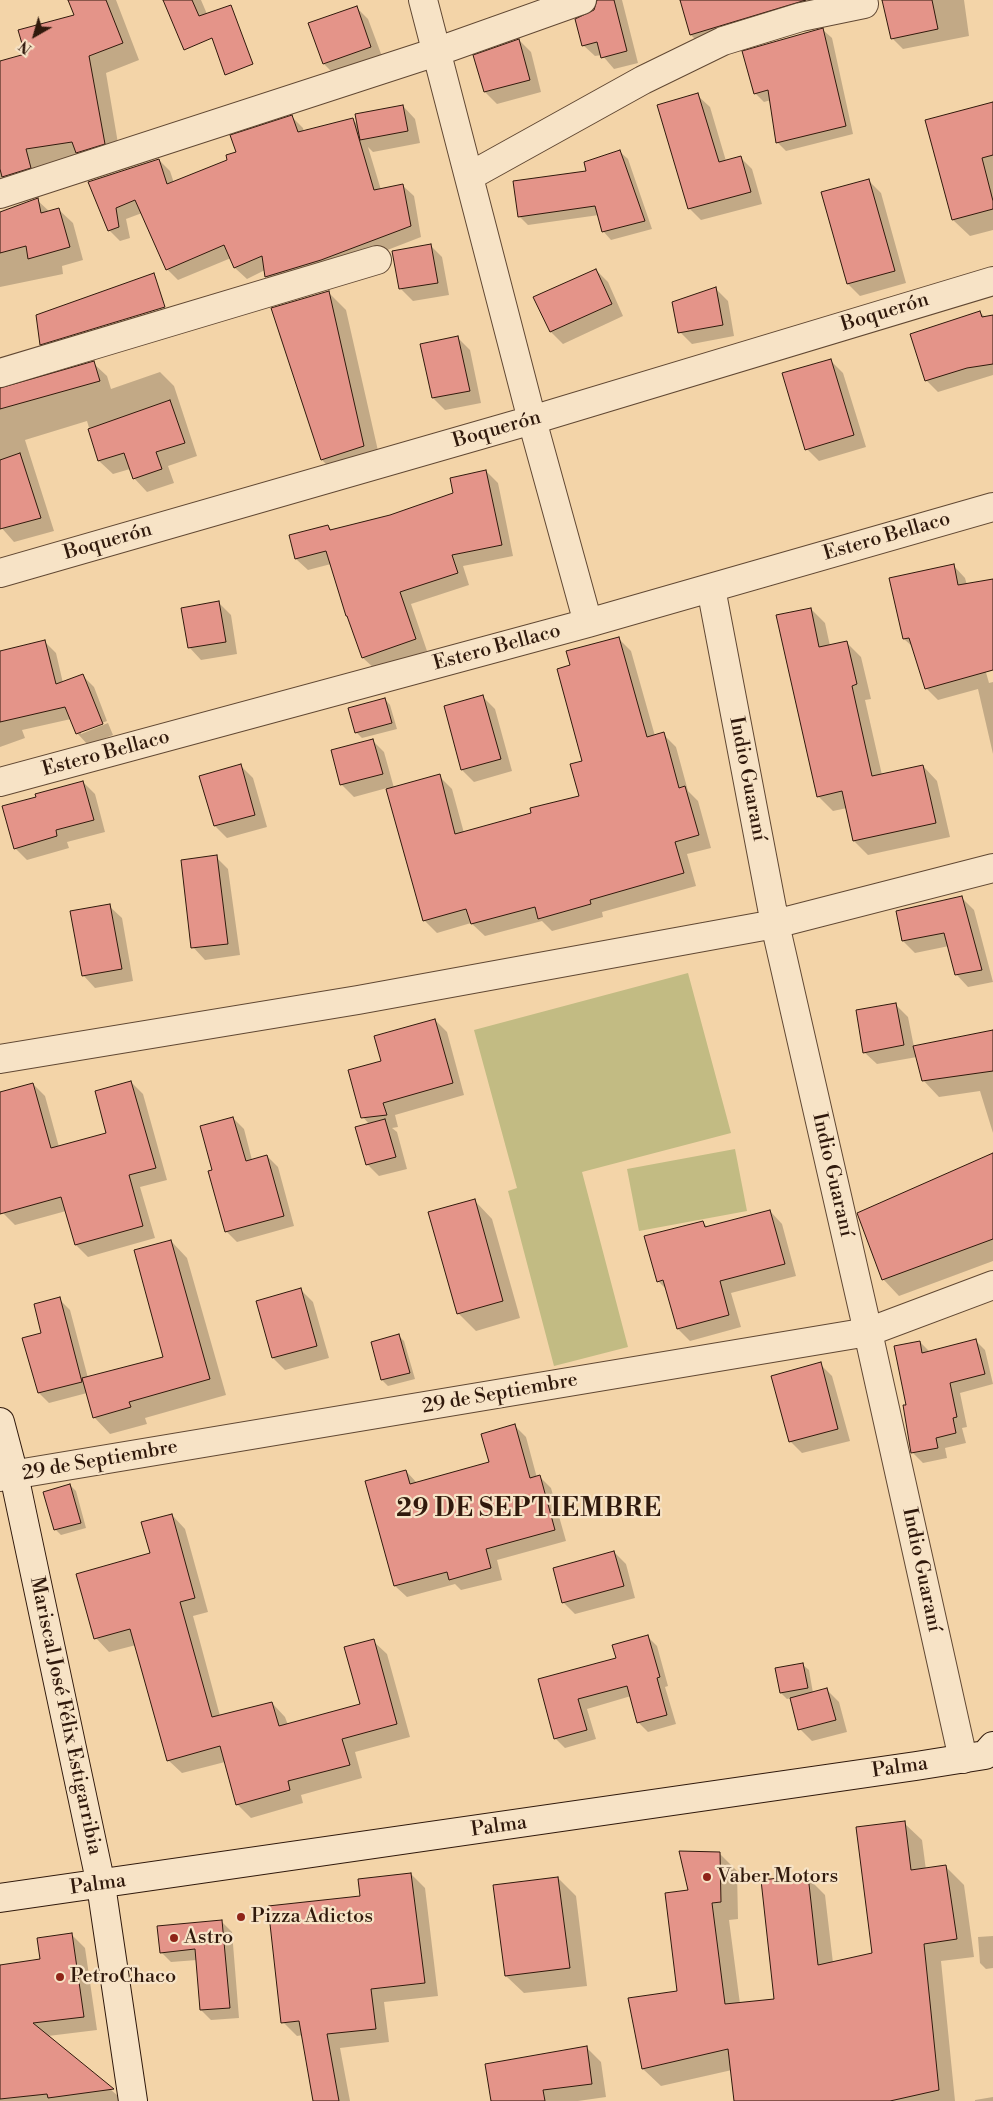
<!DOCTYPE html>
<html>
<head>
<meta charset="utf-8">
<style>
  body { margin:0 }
  #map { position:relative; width:993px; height:2101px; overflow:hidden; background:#f3d4a8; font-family:"Libre Bodoni",serif }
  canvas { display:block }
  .north { position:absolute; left:10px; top:10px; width:50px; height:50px; -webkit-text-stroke:4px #f7e3c6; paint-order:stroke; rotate:218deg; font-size:14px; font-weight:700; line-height:20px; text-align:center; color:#30190c }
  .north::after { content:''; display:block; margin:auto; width:18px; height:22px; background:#30190c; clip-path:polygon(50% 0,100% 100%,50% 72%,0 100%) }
</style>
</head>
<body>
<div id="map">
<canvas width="993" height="2101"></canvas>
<div class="north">N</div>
</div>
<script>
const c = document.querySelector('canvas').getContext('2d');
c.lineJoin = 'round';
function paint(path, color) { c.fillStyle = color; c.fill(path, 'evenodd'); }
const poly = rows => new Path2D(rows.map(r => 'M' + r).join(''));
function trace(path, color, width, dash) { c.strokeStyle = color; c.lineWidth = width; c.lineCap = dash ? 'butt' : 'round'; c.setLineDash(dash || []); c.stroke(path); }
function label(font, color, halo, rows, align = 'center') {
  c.font = font + ' "Libre Bodoni",serif'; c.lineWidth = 4.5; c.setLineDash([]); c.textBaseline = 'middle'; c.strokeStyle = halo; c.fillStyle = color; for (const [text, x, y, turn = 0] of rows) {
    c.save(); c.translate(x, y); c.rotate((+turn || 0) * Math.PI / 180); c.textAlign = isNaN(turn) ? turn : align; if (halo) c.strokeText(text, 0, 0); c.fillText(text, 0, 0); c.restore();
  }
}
paint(poly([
  [688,973,731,1133,582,1172,628,1347,554,1366,508,1191,517,1188,474,1030],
  [735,1149,747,1211,639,1231,627,1169]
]), '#c2bb83');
paint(poly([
  [69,0,116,0,139,60,106,73,121,161,20,193,5,178,0,180,0,62,26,54,75,16],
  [165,0,201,0,216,35],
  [598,0,622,0,638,63,614,69,602,55,595,56,583,45],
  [682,0,838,0,703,47,691,35],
  [884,0,964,0,969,36,903,49,892,38],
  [356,7,368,19,383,59,336,76,324,64],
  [823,30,832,38,853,134,786,151,778,143,771,100,764,102,755,93],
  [519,40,531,52,541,92,497,104,485,92,475,56],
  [697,95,710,107,726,161,740,157,752,169,762,204,701,220,689,208],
  [993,103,993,230,970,236,953,220],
  [403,106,415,119,420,143,373,152,368,147,381,190,402,185,414,196,421,237,333,271,278,288,267,277,265,270,247,279,235,268,231,258,178,280,167,269,142,213,126,219,130,238,120,241,109,230,90,182,159,160,170,171,174,183,229,161,238,153,292,117,303,128,304,132,352,119,358,125],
  [619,151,628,159,652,229,611,240,603,231,599,215,528,225,519,216],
  [869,181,881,193,906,283,860,296,848,284],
  [37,200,50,212,59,210,73,223,83,260,62,266,63,274,0,287,0,213],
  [430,245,442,257,449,295,413,301,401,289,394,252],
  [596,270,608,282,623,316,563,344,551,332,535,297],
  [716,289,728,301,734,336,692,344,680,332],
  [328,292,346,310,381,464,340,478,322,460,272,309],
  [980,312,986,318,993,317,993,375,938,392,926,380],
  [458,338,470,350,481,403,445,410,433,398],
  [831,361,843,373,866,447,819,461,807,449],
  [93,363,107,376,111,389,160,372,174,386,197,456,168,466,174,483,147,492,134,478,130,469,113,474,99,461,87,421,25,440,54,531,14,542,0,526,0,389],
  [486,471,498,483,513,556,463,566,469,585,411,604,427,651,375,669,363,658,349,619,347,616,331,564,308,570,296,559,290,536,328,526,332,531,390,516,454,494],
  [953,565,965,578,967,585,993,580,993,642,978,644,989,683,993,682,993,754,978,689,938,700,926,688,914,648,904,639],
  [219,603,231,615,237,654,201,660,189,647],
  [811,609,825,623,830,646,846,642,861,657,871,699,865,700,882,775,923,766,937,781,950,837,868,855,854,841,847,808,833,811,819,797,777,616],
  [619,639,631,651,655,736,663,734,676,747,688,791,698,801,711,848,687,854,696,886,602,912,603,917,552,931,542,921,485,936,471,923,437,933,424,920,387,788,354,797,342,785,332,751,372,740,384,752,394,788,439,776,452,789,464,833,533,814,581,796,584,761,571,666],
  [45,642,56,653,63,683,82,675,94,687,107,721,81,731,81,734,108,723,113,735,88,745,77,733,71,719,22,730,25,738,0,747,0,650,0,652],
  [483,697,495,709,512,771,474,782,462,770],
  [385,699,390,705,397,729,362,738,356,732],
  [241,766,253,778,267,827,227,838,215,826],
  [83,782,95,794,105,832,67,842,69,848,27,860,15,848,37,798],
  [216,857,228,869,240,955,205,960,193,947],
  [962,898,974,910,993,982,968,987,956,974,949,946,915,953,903,941],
  [109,906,122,918,133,981,95,988,83,975],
  [896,1005,908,1017,914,1047,993,1034,993,1133,980,1091,939,1097,923,1080,917,1057,877,1064,864,1052],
  [435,1020,447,1032,464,1095,395,1115,398,1127,392,1128,397,1132,407,1169,379,1176,367,1164,369,1124,363,1117],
  [131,1082,143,1094,167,1180,140,1187,155,1238,88,1257,76,1245,66,1211,15,1225,3,1213,0,1203,0,1093,33,1084,45,1096,59,1147,108,1134],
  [233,1118,244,1129,252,1160,267,1156,278,1167,294,1226,237,1242,226,1231,214,1171],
  [993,1155,993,1261,899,1296,883,1279],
  [475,1201,492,1219,520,1318,476,1331,458,1313],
  [770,1211,782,1224,796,1276,731,1293,741,1327,690,1341,678,1329,666,1289,658,1281,703,1222,708,1228],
  [171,1241,187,1258,226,1395,145,1418,147,1424,110,1434,94,1417,87,1393,49,1403,39,1393,43,1334,59,1299,70,1310,88,1378,165,1358],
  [301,1290,313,1302,329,1358,285,1370,273,1358],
  [399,1336,404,1341,415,1379,388,1386,382,1380,372,1343],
  [975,1340,985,1350,993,1384,960,1393,967,1427,962,1428,966,1443,945,1448,947,1458,923,1463,913,1453,905,1406,907,1406,920,1342,930,1352],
  [820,1364,832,1376,850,1441,802,1453,790,1441],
  [514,1425,526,1437,537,1478,540,1477,551,1488,566,1541,497,1560,502,1580,461,1590,455,1584,407,1597,395,1586,367,1482,406,1471,417,1483,491,1463],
  [70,1485,76,1491,86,1528,61,1535,55,1529],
  [172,1515,185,1529,208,1612,193,1616,220,1716,272,1703,285,1717,288,1725,361,1705,373,1641,387,1654,410,1737,355,1752,362,1778,301,1795,303,1803,251,1818,237,1804,225,1762,182,1773,168,1760,136,1645,109,1652,96,1638,151,1554],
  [614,1552,626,1564,635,1598,575,1614,563,1602],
  [648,1637,657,1646,668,1686,665,1687,676,1724,648,1732,638,1722,631,1696,587,1709,596,1739,565,1748,555,1738,539,1680,617,1658],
  [803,1665,809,1670,813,1693,827,1690,839,1702,847,1732,812,1741,800,1729,791,1698,787,1699,781,1693],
  [904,1823,922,1840,926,1870,946,1867,964,1885,974,1957,941,1961,955,2101,736,2101,732,2070,661,2086,643,2069,679,1992,690,1891,719,1853,737,1871,738,1919,729,1920,740,2004,775,2000,807,1877,825,1895,833,1963,873,1954],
  [411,1874,425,1888,438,1996,384,2002,389,2042,340,2048,350,2101,314,2101,303,2035,297,2036,283,2022,362,1897],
  [558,1878,576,1896,587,1986,524,1993,506,1976],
  [222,1922,232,1932,239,2018,211,2020,201,2010,197,1960,171,1962,161,1952],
  [71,1934,85,1948,97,2030,48,2036,124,2101,0,2101,0,1966,42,1960],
  [993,1936,993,1968,986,1969,980,1963,978,1937],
  [587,2048,601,2062,606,2097,578,2101,492,2101],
  [993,2097,993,2101,975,2101,975,2100]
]), '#0003');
const building = poly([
  [68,0,106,0,123,43,89,56,105,144,76,153,72,142,26,149,31,168,2,177,0,169,0,61,25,54,18,30,74,15,68,0],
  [163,0,192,0,199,16,231,5,253,64,225,75,212,38,184,50,163,0],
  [597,0,614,0,627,51,601,58,597,42,582,46,575,19,594,10,597,0],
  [680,0,806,0,690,35,680,0],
  [882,0,932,0,938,29,891,39,882,0],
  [357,6,371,47,323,64,308,23,357,6],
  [823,28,846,126,776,143,768,90,754,94,742,51,823,28],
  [519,39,530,80,484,92,473,55,519,39],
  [698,93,719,162,741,156,751,192,688,209,657,105,698,93],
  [993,102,993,155,982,158,993,201,993,209,952,220,925,120,993,102],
  [403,105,408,131,360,140,355,114,403,105],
  [292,115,298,132,353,118,374,190,403,184,411,226,321,260,265,277,262,256,234,268,224,245,166,270,135,200,116,208,119,227,108,231,88,182,159,159,167,184,227,160,226,155,236,152,230,135,292,115],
  [620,150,645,221,602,232,595,206,518,217,513,181,586,171,584,162,620,150],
  [869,179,895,271,847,284,821,192,869,179],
  [38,198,41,213,59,208,70,247,28,259,26,246,0,253,0,212,38,198],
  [431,244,438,283,399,289,392,251,431,244],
  [596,269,612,304,550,332,533,297,596,269],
  [154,273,165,307,40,345,36,315,154,273],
  [716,287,723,325,678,333,672,302,716,287],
  [329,291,364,446,321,460,271,308,329,291],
  [980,311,982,317,993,315,993,364,967,368,925,381,910,334,980,311],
  [458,336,470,391,432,398,420,344,458,336],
  [831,359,854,435,805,450,782,373,831,359],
  [94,361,100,381,0,409,0,388,94,361],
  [170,400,185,443,156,452,162,469,133,479,124,453,98,461,88,429,170,400],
  [20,453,41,518,0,529,0,460,20,453],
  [486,470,502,545,452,555,458,573,400,592,416,639,362,658,347,616,346,616,326,551,295,559,289,535,328,525,330,530,390,515,453,493,450,478,486,470],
  [954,564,958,585,993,579,993,670,925,689,909,638,903,639,889,578,954,564],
  [219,601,226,642,188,648,181,608,219,601],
  [811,608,819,647,847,641,857,684,852,686,872,776,923,765,936,823,853,841,842,791,817,797,776,615,811,608],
  [619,637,647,737,664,732,679,788,685,786,699,835,675,842,684,873,590,900,591,904,538,919,535,907,471,924,466,909,423,921,386,789,440,774,455,834,531,813,530,808,579,796,570,764,582,761,557,669,570,665,566,651,619,637],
  [45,640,56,684,83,674,103,724,76,734,65,707,0,722,0,651,45,640],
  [483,695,501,759,461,770,444,706,483,695],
  [385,698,392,723,355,733,348,708,385,698],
  [373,739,383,774,340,785,331,750,373,739],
  [241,764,255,815,214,826,199,776,241,764],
  [83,781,94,820,56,830,57,836,14,849,2,806,36,797,35,794,83,781],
  [217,855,228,944,191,948,181,860,217,855],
  [962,896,982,970,955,975,944,933,902,941,896,911,962,896],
  [110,904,122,969,82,976,70,911,110,904],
  [896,1003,904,1045,863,1053,856,1010,896,1003],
  [435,1019,453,1083,383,1103,387,1115,361,1118,348,1070,381,1061,374,1036,435,1019],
  [993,1030,993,1071,922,1081,913,1046,993,1030],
  [131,1081,156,1168,129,1175,143,1226,75,1245,61,1197,0,1214,0,1092,33,1083,51,1148,106,1133,95,1091,131,1081],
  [233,1117,246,1161,267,1155,284,1216,225,1232,208,1171,212,1170,200,1126,233,1117],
  [385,1119,396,1157,366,1165,355,1127,385,1119],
  [993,1153,993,1239,882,1280,857,1213,993,1153],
  [475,1199,503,1301,457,1314,428,1212,475,1199],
  [770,1210,785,1264,720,1281,729,1315,677,1329,663,1280,657,1282,644,1236,703,1221,705,1227,770,1210],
  [171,1240,210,1379,129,1402,131,1407,93,1418,82,1378,163,1357,134,1250,171,1240],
  [301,1288,317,1346,272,1358,256,1301,301,1288],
  [60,1297,82,1382,38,1393,22,1338,41,1333,34,1304,60,1297],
  [399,1334,410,1373,381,1380,371,1342,399,1334],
  [976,1339,985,1374,950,1383,957,1417,953,1418,956,1433,936,1438,938,1448,911,1453,903,1405,906,1405,894,1346,920,1341,922,1353,976,1339],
  [821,1362,838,1429,789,1442,771,1376,821,1362],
  [515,1424,530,1478,540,1475,555,1530,486,1549,491,1568,449,1580,447,1572,394,1586,365,1481,406,1470,410,1484,489,1462,481,1434,515,1424],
  [70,1484,81,1523,54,1530,43,1492,70,1484],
  [172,1514,195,1598,180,1602,212,1717,272,1702,279,1726,360,1704,344,1647,374,1639,397,1724,342,1739,350,1765,288,1781,290,1790,236,1805,220,1746,167,1761,130,1629,94,1639,76,1574,150,1553,141,1522,172,1514],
  [614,1551,624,1586,562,1603,553,1568,614,1551],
  [648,1635,660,1677,657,1678,667,1715,637,1723,627,1686,578,1699,587,1730,554,1739,538,1679,616,1658,612,1645,648,1635],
  [803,1663,808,1688,780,1693,775,1668,803,1663],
  [827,1688,836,1720,798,1730,790,1698,827,1688],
  [905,1821,911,1870,946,1865,957,1939,924,1944,939,2090,890,2101,734,2101,728,2049,642,2069,628,1998,677,1991,665,1893,688,1890,679,1851,720,1852,721,1902,712,1903,725,2004,774,1999,761,1880,808,1875,818,1965,872,1953,856,1827,905,1821],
  [411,1873,425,1983,371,1989,376,2029,327,2034,339,2101,313,2101,299,2021,281,2023,268,1906,360,1896,358,1879,411,1873],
  [558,1877,570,1968,505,1976,493,1885,558,1877],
  [222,1920,230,2008,200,2010,195,1949,160,1953,157,1926,222,1920],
  [72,1933,84,2017,33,2023,114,2089,48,2098,47,2094,0,2099,0,1965,40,1959,37,1938,72,1933],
  [587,2046,592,2084,543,2090,545,2101,491,2101,485,2064,587,2046]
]);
paint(building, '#e49489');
trace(building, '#30190c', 1);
const street = poly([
  [423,0,532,420,588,623],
  [470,176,643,80,723,41,801,17,864,4],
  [0,194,436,52,582,0],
  [0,373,377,260],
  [0,573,532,420,993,281],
  [711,588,775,924,868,1332,963,1759],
  [0,782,588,623,993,507],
  [0,1059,358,1000,775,924,993,868],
  [0,1477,868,1332,993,1285]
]);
const secondary = poly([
  [0,1422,14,1475,101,1885,133,2101],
  [0,1898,916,1766,985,1755,993,1746]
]);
trace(street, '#614833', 30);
trace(secondary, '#30190c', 30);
trace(street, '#f7e3c6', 28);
trace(secondary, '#f7e3c6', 28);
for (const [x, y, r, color] of [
  [707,1877,5,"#8f2418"],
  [241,1917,5,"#8f2418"],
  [174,1938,5,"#8f2418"],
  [60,1977,5,"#8f2418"]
]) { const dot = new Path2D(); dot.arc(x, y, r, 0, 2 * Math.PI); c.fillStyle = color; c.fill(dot); trace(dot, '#f7e3c6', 2); }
label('20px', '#30190c', '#f7e3c6', [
  ["Boquerón",885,313,-17],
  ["Boquerón",497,430,-16],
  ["Estero Bellaco",887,537,-16],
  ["Boquerón",108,542,-16],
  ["Estero Bellaco",497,648,-15],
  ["Estero Bellaco",106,754,-15],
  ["Indio Guaraní",747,779,79],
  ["Indio Guaraní",832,1175,77],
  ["29 de Septiembre",500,1394,-10],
  ["29 de Septiembre",100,1461,-10],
  ["Indio Guaraní",921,1570,78],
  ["Mariscal José Félix Estigarribia",65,1716,78],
  ["Palma",900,1768,-8],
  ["Palma",499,1827,-8],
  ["Palma",98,1885,-8]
]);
label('20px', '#30190c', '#f7e3c6', [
  ["Vaber Motors",717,1877],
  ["Pizza Adictos",251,1917],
  ["Astro",184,1938],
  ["PetroChaco",70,1977]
], 'left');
c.letterSpacing = '1px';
label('bold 25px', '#30190c', '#f7e3c6', [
  ["29 DE SEPTIEMBRE",529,1510]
]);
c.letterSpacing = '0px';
</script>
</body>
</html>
